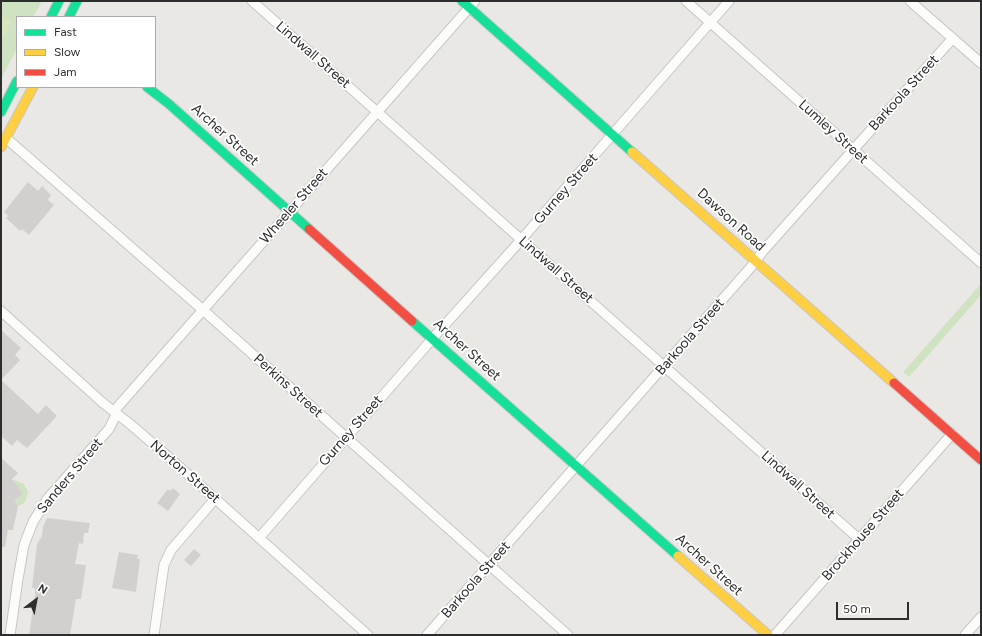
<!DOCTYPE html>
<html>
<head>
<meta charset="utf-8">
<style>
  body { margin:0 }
  #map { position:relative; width:982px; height:636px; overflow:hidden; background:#eae8e5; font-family:Figtree,sans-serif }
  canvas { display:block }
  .frame { position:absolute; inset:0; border:2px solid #2d2d2d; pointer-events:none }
  .legend { position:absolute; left:16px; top:16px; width:140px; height:72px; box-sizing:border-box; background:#fff; border:1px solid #ababab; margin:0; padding:5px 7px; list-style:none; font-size:12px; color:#2d2d2d }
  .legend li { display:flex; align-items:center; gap:8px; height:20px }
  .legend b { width:20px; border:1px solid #ababab }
  .north { position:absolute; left:16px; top:580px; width:40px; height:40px; -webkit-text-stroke:3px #fff; paint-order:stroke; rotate:32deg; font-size:11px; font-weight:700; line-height:16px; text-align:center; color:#2d2d2d }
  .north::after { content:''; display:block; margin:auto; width:14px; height:18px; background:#2d2d2d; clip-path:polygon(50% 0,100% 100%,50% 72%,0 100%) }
  .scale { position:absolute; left:836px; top:602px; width:73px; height:18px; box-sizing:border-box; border:2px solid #2d2d2d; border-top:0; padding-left:5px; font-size:12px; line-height:14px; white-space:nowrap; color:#2d2d2d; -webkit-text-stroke:3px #fff; paint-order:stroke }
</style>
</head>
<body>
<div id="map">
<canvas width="982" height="636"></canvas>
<div class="frame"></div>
<ul class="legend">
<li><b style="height:5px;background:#16e098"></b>Fast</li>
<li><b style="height:5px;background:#ffcf43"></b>Slow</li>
<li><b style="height:5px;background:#f24e42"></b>Jam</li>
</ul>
<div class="north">N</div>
<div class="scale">50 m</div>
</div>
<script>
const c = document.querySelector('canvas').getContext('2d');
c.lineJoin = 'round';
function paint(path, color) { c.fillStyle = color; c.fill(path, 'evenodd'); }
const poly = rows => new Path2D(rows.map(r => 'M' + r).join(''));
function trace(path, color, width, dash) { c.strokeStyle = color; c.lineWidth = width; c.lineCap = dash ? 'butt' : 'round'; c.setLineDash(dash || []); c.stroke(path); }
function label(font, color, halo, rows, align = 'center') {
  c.font = font + ' Figtree,sans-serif'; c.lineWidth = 3.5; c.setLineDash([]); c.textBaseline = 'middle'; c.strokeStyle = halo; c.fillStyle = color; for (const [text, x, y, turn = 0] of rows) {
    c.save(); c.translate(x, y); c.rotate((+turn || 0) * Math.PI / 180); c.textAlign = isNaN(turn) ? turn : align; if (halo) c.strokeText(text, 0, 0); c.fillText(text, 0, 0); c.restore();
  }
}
paint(poly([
  [1,1,42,1,33,17,17,17,17,49,1,79],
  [981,284,981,295,909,377,903,372],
  [14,480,24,484,28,492,26,500,23,504,17,506,14,501,23,494,16,485,10,481]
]), '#cfe2c2');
paint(poly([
  [1,15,12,21,1,42]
]), '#d7e5c0');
paint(poly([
  [28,182,38,191,42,186,51,195,48,200,54,205,29,235,22,229,20,231,6,218,8,216,4,212],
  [1,330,21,348,15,355,20,360,1,380,38,414,46,405,57,416,27,448,17,440,12,446,1,436],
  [1,458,18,473,12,479,23,494,14,501,18,506,13,530,8,530,5,547,1,547],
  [173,488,180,494,168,511,157,503,168,489,170,491],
  [47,518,90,523,88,533,84,533,83,544,79,543,75,564,86,565,81,599,76,599,70,635,29,635,35,595,35,588,32,588,37,544,42,536,43,527],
  [194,549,201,555,191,566,184,560],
  [119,552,138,555,137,559,140,559,136,592,112,588]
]), '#d2d0ce');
const street = poly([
  [252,1,859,539],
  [686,1,981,263],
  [910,1,981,63],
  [6,138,203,310,568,635],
  [1,311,103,403,130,424,165,454,368,635],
  [114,411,475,1],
  [259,538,433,338,521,240,618,128,729,1],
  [10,635,18,579,24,545,33,522,48,498,109,429,117,413],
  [154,635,164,565,171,550,215,499],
  [427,635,751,267,763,251,953,38],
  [775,635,952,434],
  [965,635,981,617]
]);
const fast = poly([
  [462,1,632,152],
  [51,17,59,1],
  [69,17,77,1],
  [147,87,169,104,309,229],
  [1,112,17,81],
  [412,321,678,556]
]);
const slow = poly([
  [1,147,33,87],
  [632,152,894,383],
  [678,556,768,635]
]);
const jam = poly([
  [309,229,412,321],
  [894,383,981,460]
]);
trace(street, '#c7c6c7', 11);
trace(fast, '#c7c6c7', 11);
trace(slow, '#c7c6c7', 11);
trace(jam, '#c7c6c7', 11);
trace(street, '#fcfcfb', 9);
trace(fast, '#16e098', 9);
trace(slow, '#ffcf43', 9);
trace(jam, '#f24e42', 9);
label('14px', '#2d2d2d', '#fff', [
  ["Lindwall Street",313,55,41],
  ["Barkoola Street",904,93,-48],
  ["Lumley Street",833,132,42],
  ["Archer Street",225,135,42],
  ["Gurney Street",566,189,-49],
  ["Wheeler Street",294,206,-49],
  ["Dawson Road",731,220,42],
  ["Lindwall Street",556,270,41],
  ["Barkoola Street",690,337,-49],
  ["Archer Street",467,350,42],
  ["Perkins Street",288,386,42],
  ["Gurney Street",351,431,-49],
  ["Norton Street",185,472,41],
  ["Sanders Street",70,476,-50],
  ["Lindwall Street",798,485,42],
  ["Brockhouse Street",863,535,-49],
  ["Archer Street",709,565,42],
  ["Barkoola Street",476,580,-49]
]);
</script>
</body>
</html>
